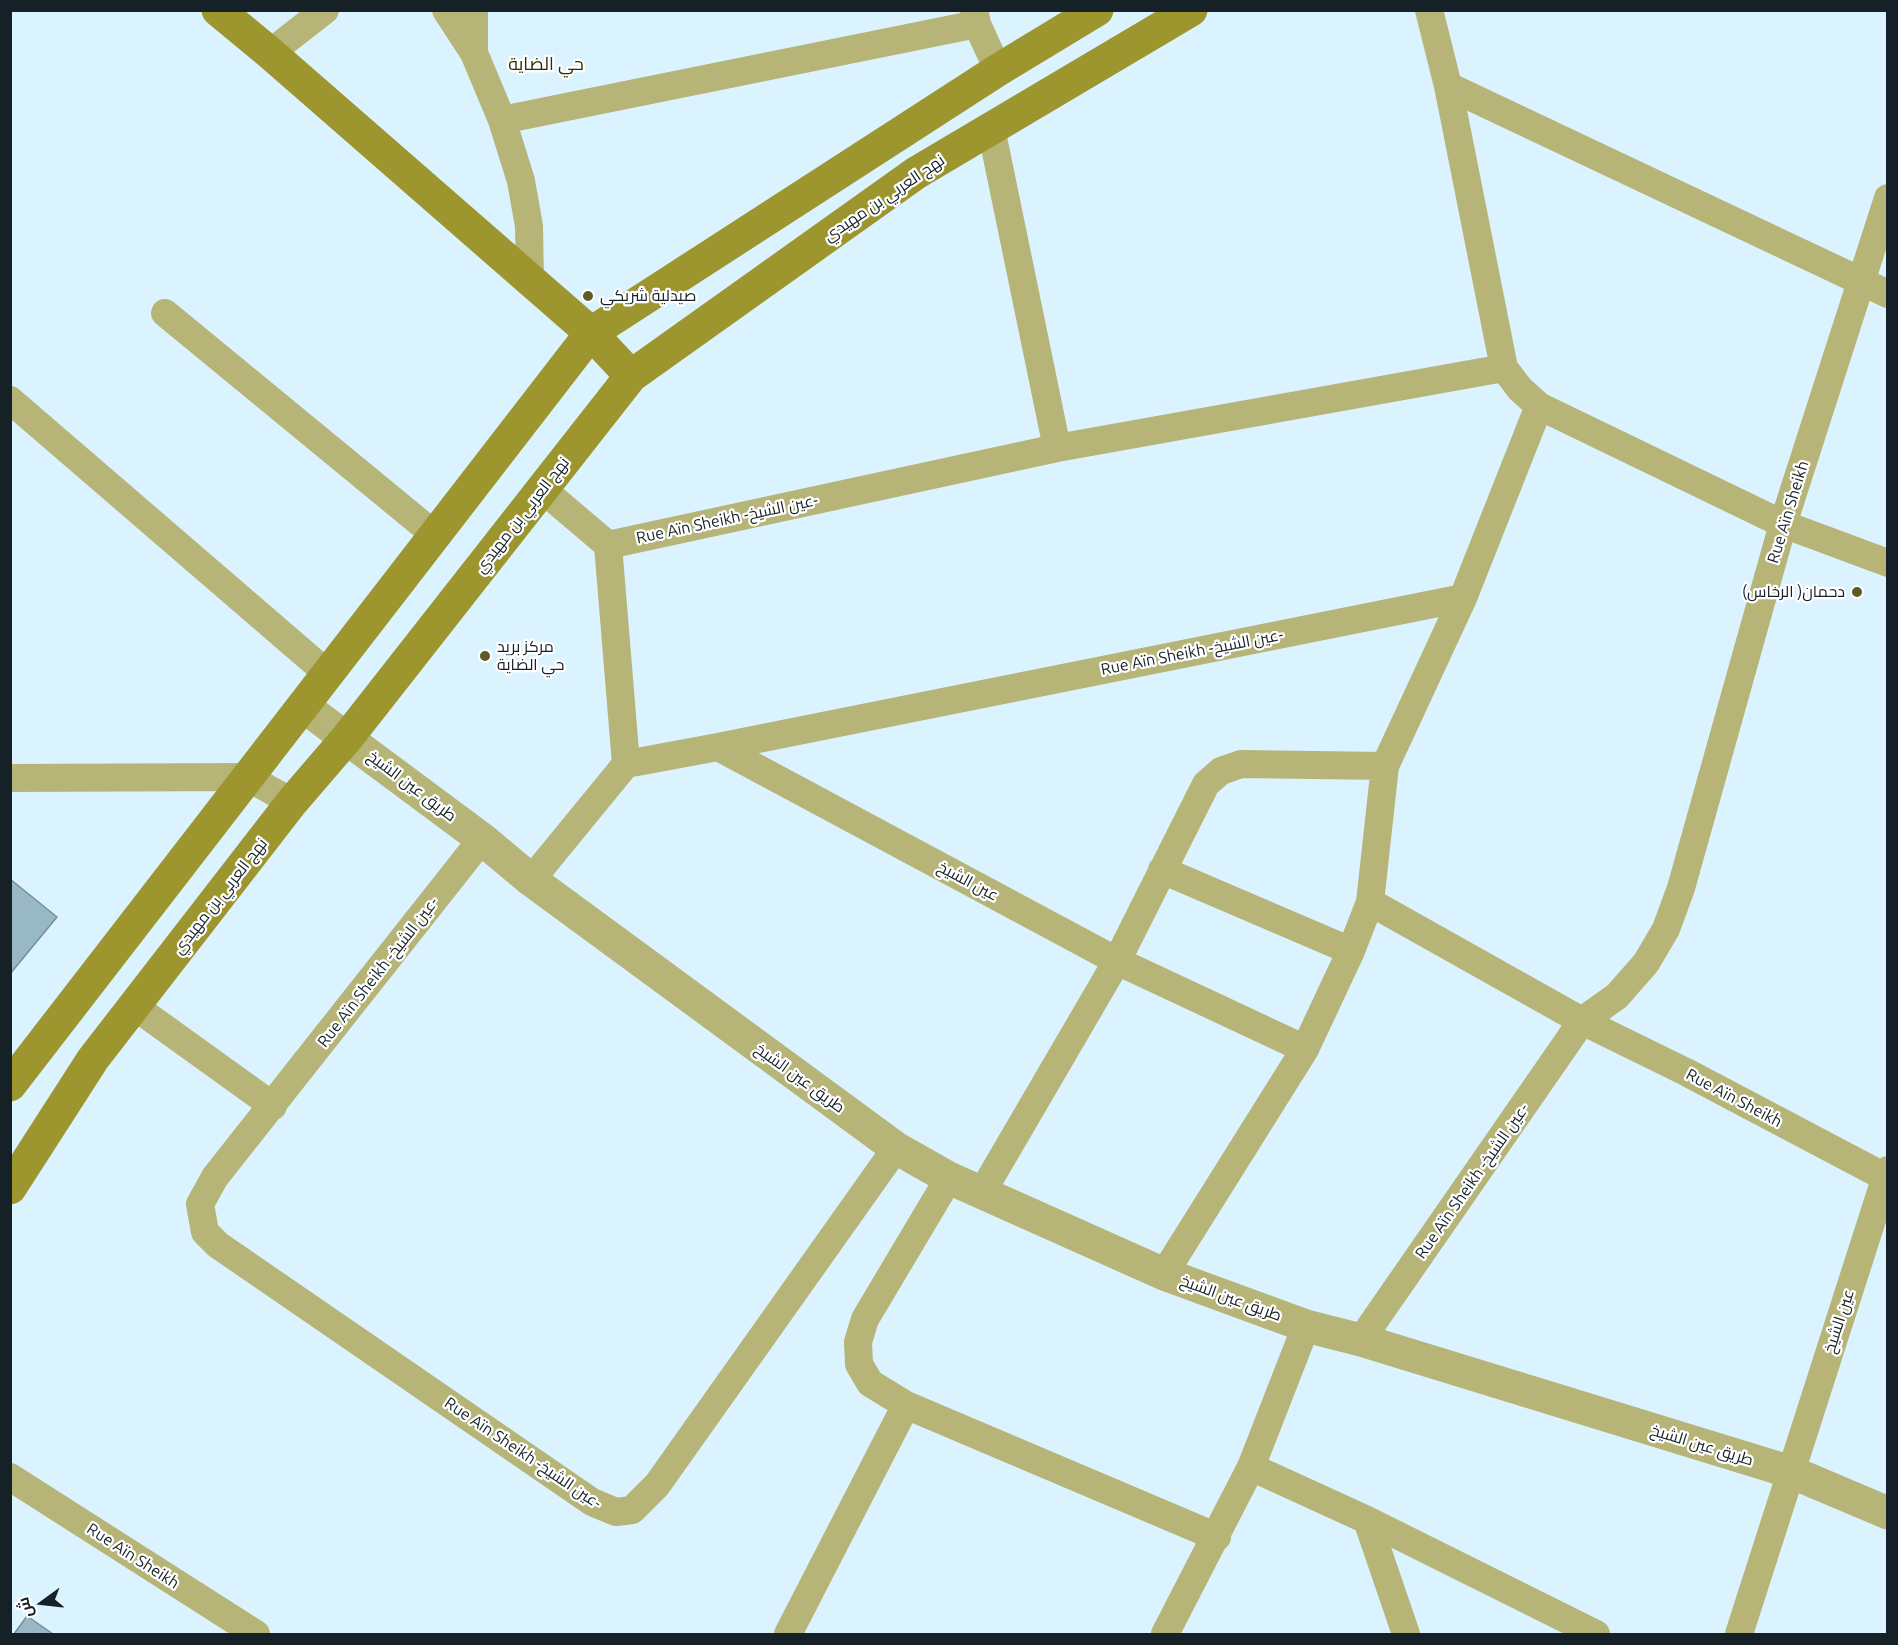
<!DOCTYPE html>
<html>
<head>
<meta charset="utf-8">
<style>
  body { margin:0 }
  #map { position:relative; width:1898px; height:1645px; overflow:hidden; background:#daf3ff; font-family:Ubuntu,Cairo,sans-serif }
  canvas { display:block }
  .frame { position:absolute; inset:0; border:12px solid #152126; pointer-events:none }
  .north { position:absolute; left:12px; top:1573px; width:60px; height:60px; -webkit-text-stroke:4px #fff; paint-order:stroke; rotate:255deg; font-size:16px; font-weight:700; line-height:24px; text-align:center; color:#152126 }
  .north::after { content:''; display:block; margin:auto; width:21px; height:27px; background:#152126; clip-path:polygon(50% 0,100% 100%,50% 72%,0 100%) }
</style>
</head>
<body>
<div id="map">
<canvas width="1898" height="1645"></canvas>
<div class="frame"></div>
<div class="north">ش</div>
</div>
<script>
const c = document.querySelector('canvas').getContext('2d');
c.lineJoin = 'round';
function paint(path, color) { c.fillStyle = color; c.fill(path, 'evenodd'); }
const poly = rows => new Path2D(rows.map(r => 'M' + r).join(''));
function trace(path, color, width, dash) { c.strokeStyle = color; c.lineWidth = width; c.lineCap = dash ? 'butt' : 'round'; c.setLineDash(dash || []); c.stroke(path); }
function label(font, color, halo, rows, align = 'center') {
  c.font = font + ' Ubuntu,Cairo,sans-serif'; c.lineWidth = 4.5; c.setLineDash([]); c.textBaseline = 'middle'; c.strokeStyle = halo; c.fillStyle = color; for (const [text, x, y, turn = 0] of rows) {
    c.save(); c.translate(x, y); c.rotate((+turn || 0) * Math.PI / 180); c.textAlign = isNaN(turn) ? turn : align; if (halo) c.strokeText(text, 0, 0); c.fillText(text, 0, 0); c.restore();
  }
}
const building = poly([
  [10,879,57,917,10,974,10,879],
  [27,1616,53,1634,14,1634,27,1616]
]);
paint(building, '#99b8c6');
trace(building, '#728f9d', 1.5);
trace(poly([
  [446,10,474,53],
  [474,10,474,53,502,120,521,181,529,226,530,280],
  [974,10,977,24,998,70],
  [1429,10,1448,86,1504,368,1520,389,1539,406,1783,524,1888,563],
  [270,53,325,10],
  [1448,86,1888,294],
  [502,120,977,24],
  [991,128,1057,448],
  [165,313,435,535],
  [10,400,328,674],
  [542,489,608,545,1057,448,1504,368],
  [718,747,1463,598],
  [626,764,718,747,1117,961,1305,1049],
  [10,778,247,777,292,802],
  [482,839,215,1177,200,1204,205,1232,218,1245,592,1502,616,1512,632,1510,657,1485,896,1148],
  [1162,870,1351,951],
  [531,880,626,764,608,545],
  [1370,902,1582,1021,1617,996,1646,963,1666,929,1681,888,1783,524,1888,198],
  [134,1006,273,1106],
  [949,1178,865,1319,858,1342,859,1364,870,1383,906,1405,1217,1537],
  [981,1194,1117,961,1206,784,1221,771,1241,764,1385,766],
  [1164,1274,1305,1049,1351,951,1370,902,1385,766,1463,598,1539,406],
  [1361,1340,1582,1021,1686,1072,1885,1177],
  [1251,1467,1367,1520,1596,1634],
  [10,1477,256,1634],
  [1367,1520,1406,1634],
  [788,1634,906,1405],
  [1165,1634,1251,1467,1306,1326],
  [1739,1634,1888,1170]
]), '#b7b477', 28);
trace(poly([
  [303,706,482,839,531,880,896,1148,949,1178,1164,1274,1306,1326,1361,1340,1791,1472,1888,1513]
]), '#b7b477', 33);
trace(poly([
  [218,10,270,53,591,333,631,376],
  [10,1085,591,333,998,70,1097,10],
  [10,1188,93,1059,292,802,347,738,631,376,916,173,1191,10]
]), '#9d962f', 33);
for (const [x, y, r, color] of [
  [588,296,6,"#5e5b28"],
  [1857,592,6,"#5e5b28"],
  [485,656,6,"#5e5b28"]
]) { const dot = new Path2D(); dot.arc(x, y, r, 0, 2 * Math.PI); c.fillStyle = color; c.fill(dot); trace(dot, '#fff', 2); }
label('16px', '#152126', '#fff', [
  ["نهج العربي بن مهيدي",884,198,-34],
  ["Rue Aïn Sheikh",1788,512,-73],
  ["نهج العربي بن مهيدي",522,515,-52],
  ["Rue Aïn Sheikh -عين الشيخ-",727,519,-12],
  ["Rue Aïn Sheikh -عين الشيخ-",1192,652,-11],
  ["طريق عين الشيخ",412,786,37],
  ["عين الشيخ",968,881,28],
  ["نهج العربي بن مهيدي",220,896,-52],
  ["Rue Aïn Sheikh -عين الشيخ-",378,972,-52],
  ["طريق عين الشيخ",800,1078,36],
  ["Rue Aïn Sheikh",1734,1098,28],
  ["Rue Aïn Sheikh -عين الشيخ-",1472,1181,-55],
  ["طريق عين الشيخ",1231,1298,20],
  ["عين الشيخ",1839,1321,-72],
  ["طريق عين الشيخ",1702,1445,17],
  ["Rue Aïn Sheikh -عين الشيخ-",523,1453,34],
  ["Rue Aïn Sheikh",133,1556,33]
]);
label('16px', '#152126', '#fff', [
  ["صيدلية شريكي",600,296],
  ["دحمان( الرخاس)",1845,592,"right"],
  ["مركز بريد",497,647],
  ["حي الضاية",497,665]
], 'left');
label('18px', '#302d02', '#fff', [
  ["حي الضاية",546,64]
]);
</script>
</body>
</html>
